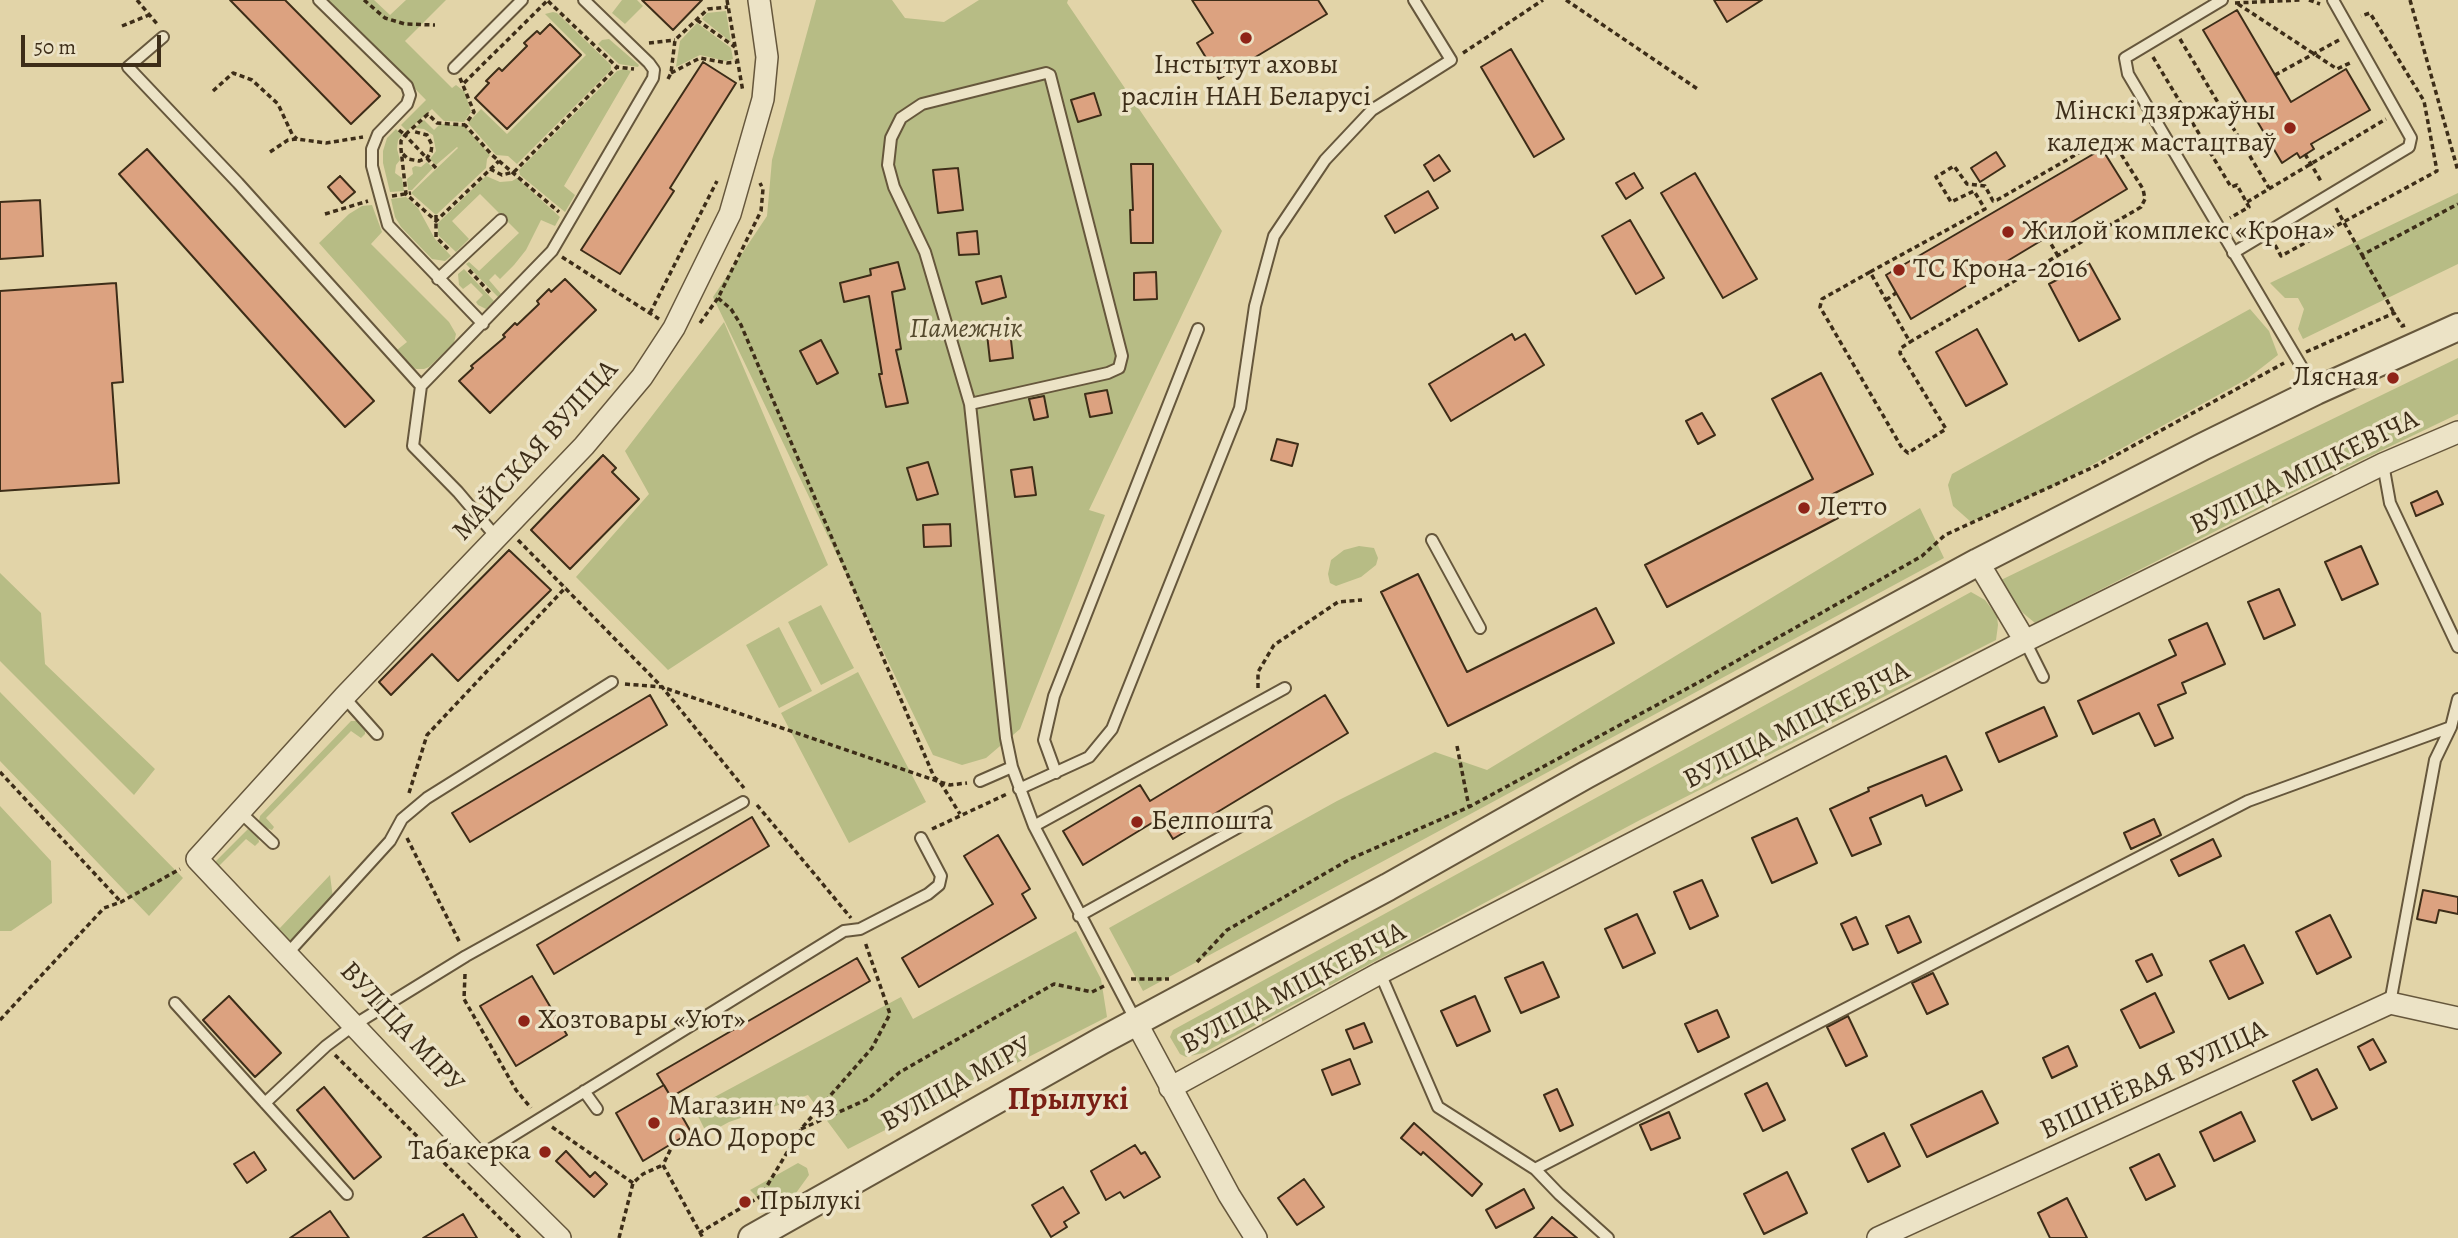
<!DOCTYPE html>
<html>
<head>
<meta charset="utf-8">
<style>
  body { margin:0 }
  #map { position:relative; width:2458px; height:1238px; overflow:hidden; background:#e2d4a8; font-family:Alegreya,serif }
  canvas { display:block }
  .scale { position:absolute; left:21px; top:35px; width:140px; height:32px; box-sizing:border-box; border:4px solid #3d2d18; border-top:0; padding-left:9px; font-size:21px; line-height:24px; white-space:nowrap; color:#3d2d18; -webkit-text-stroke:5px #ece3c6; paint-order:stroke }
</style>
</head>
<body>
<div id="map">
<canvas width="2458" height="1238"></canvas>
<div class="scale">50 m</div>
</div>
<script>
const c = document.querySelector('canvas').getContext('2d');
c.lineJoin = 'round';
function paint(path, color) { c.fillStyle = color; c.fill(path, 'evenodd'); }
const poly = rows => new Path2D(rows.map(r => 'M' + r).join(''));
function trace(path, color, width, dash) { c.strokeStyle = color; c.lineWidth = width; c.lineCap = dash ? 'butt' : 'round'; c.setLineDash(dash || []); c.stroke(path); }
function label(font, color, halo, rows, align = 'center') {
  c.font = font + ' Alegreya,serif'; c.lineWidth = 7; c.setLineDash([]); c.textBaseline = 'middle'; c.strokeStyle = halo; c.fillStyle = color; for (const [text, x, y, turn = 0] of rows) {
    c.save(); c.translate(x, y); c.rotate((+turn || 0) * Math.PI / 180); c.textAlign = isNaN(turn) ? turn : align; if (halo) c.strokeText(text, 0, 0); c.fillText(text, 0, 0); c.restore();
  }
}
paint(poly([
  [328,0,374,0,390,15,406,0,446,0,405,41,452,88,456,85,465,92,471,112,464,122,444,121,432,109,407,131,401,125,426,100],
  [622,0,637,0,643,6,625,24,612,13],
  [816,0,892,0,905,18,944,22,979,0,1068,0,1067,3,1222,231,1089,510,1105,515,1020,729,986,758,962,765,933,755,713,297,767,216,772,160],
  [726,11,731,42,702,19,707,13],
  [553,12,557,13,611,65,611,70,517,164,508,156,496,155,468,123,481,109,507,134,586,55,545,14],
  [697,23,731,48,733,59,726,61,700,55,676,67,680,41],
  [609,39,639,65,638,67,619,64,598,44,602,40],
  [624,69,631,71,564,186,575,195,565,212,520,175,519,170,617,71],
  [424,120,434,130,440,124,464,126,490,155,487,159,486,168,436,215,411,193,458,148,457,147,436,165,430,159,436,151,433,135,424,129,415,128],
  [396,129,402,135,398,140,397,149,400,160,396,165,395,173,402,178,404,191,390,192,383,163,383,151,387,138],
  [427,162,433,168,412,190,408,190,407,179,413,174,412,168,415,166,421,167],
  [486,176,500,182,512,181,517,178,560,217,555,226,541,220,526,250,514,265,500,279,495,274,489,280,501,294,498,297,466,264,469,262,479,271,519,233,480,194,452,221,469,239,456,252,438,235,438,223],
  [2458,193,2458,264,2303,339,2298,329,2304,309,2298,298,2285,298,2270,283],
  [406,197,418,208,435,239,451,256,445,261,432,259,401,227,395,217,391,199],
  [372,205,382,232,371,244,449,322,456,334,454,343,429,367,424,369,416,369,410,365,397,350,407,342,319,243,349,214,362,206],
  [464,269,494,301,486,309,478,305,476,302,483,295,471,283,463,289,459,285,458,274],
  [2250,309,2269,331,2278,355,2247,379,2052,487,1971,522,1953,506,1948,485,1952,474],
  [724,322,828,565,668,670,576,577,649,494,625,451],
  [2458,358,2458,414,2259,509,2035,623,2023,613,2005,591,2001,580],
  [1920,508,1944,558,1143,991,1109,928,1337,801,1435,752,1487,770],
  [1359,546,1374,548,1378,558,1376,565,1361,577,1336,586,1330,583,1328,574,1331,560,1344,550],
  [0,573,41,613,45,664,155,769,134,795,0,661],
  [1971,592,1985,600,1997,616,1998,625,1996,640,1640,820,1203,1053,1186,1057,1180,1054,1170,1037,1173,1030],
  [821,605,854,668,821,685,788,622],
  [779,627,812,691,779,708,746,645],
  [858,672,926,802,849,843,781,713],
  [0,692,183,878,149,916,0,761],
  [351,721,357,721,365,728,365,734,361,738,351,731,266,818,274,827,272,830,266,828,259,821,260,816],
  [0,806,51,861,52,903,11,931,0,931],
  [248,829,258,836,259,842,255,846,246,839,217,868,280,928,330,875,333,898,288,944,213,864],
  [1076,931,1101,979,1107,1017,848,1149,808,1095,729,1122,707,1134,694,1108,901,997,913,1019],
  [798,1163,807,1168,809,1175,796,1193,777,1199,760,1200,750,1190]
]), '#b7bc85');
const building = poly([
  [230,0,285,0,380,96,351,124,230,0],
  [642,0,702,0,673,30,642,0],
  [1192,0,1318,0,1327,14,1219,79,1197,43,1213,33,1192,0],
  [1714,0,1762,0,1727,22,1714,0],
  [2237,10,2291,102,2346,69,2370,110,2311,144,2314,149,2300,158,2297,153,2282,163,2203,30,2237,10],
  [550,24,581,55,507,129,475,98,489,83,486,81,499,68,502,71,527,46,524,43,537,31,540,34,550,24],
  [1511,49,1564,139,1534,157,1481,67,1511,49],
  [703,62,736,83,670,188,674,191,620,274,581,250,703,62],
  [1094,93,1101,115,1078,122,1071,100,1094,93],
  [147,149,374,401,345,427,119,174,147,149],
  [2102,149,2127,189,1911,319,1886,275,2102,149],
  [1996,152,2005,166,1980,182,1971,168,1996,152],
  [1439,155,1450,171,1434,181,1424,165,1439,155],
  [1131,164,1153,164,1153,243,1131,243,1130,210,1133,210,1131,164],
  [958,168,963,210,938,213,933,170,958,168],
  [1634,173,1643,188,1626,199,1616,183,1634,173],
  [1695,173,1757,279,1723,298,1661,193,1695,173],
  [340,176,355,192,342,203,328,187,340,176],
  [1428,191,1438,208,1395,233,1385,216,1428,191],
  [40,200,43,256,0,259,0,202,40,200],
  [1630,220,1664,278,1636,294,1602,236,1630,220],
  [977,231,979,254,959,255,957,233,977,231],
  [898,262,905,289,892,292,901,349,896,350,908,403,886,407,879,374,882,374,869,296,844,302,840,283,871,275,870,269,898,262],
  [2089,263,2120,319,2079,341,2049,284,2089,263],
  [1156,272,1157,299,1134,300,1134,273,1156,272],
  [1001,276,1006,297,982,304,976,282,1001,276],
  [565,279,596,310,490,413,459,381,473,368,471,366,505,337,503,335,515,323,517,325,539,304,537,301,549,289,551,292,565,279],
  [116,283,123,382,112,383,119,483,0,491,0,291,116,283],
  [1977,329,2007,384,1966,406,1936,352,1977,329],
  [1010,331,1013,358,990,361,987,334,1010,331],
  [1512,334,1515,340,1525,334,1544,365,1451,421,1429,384,1512,334],
  [821,340,838,373,817,384,800,351,821,340],
  [1821,373,1873,474,1827,497,1838,518,1667,607,1645,565,1813,479,1772,399,1821,373],
  [1107,390,1112,413,1090,417,1085,394,1107,390],
  [1044,396,1048,417,1034,420,1029,399,1044,396],
  [1702,413,1715,435,1698,444,1686,421,1702,413],
  [1277,439,1298,444,1292,466,1271,460,1277,439],
  [603,455,616,468,612,472,639,499,570,569,531,530,603,455],
  [928,462,938,494,917,500,907,468,928,462],
  [1032,467,1036,495,1015,497,1011,470,1032,467],
  [2437,491,2443,504,2416,516,2411,503,2437,491],
  [950,524,951,546,924,547,923,525,950,524],
  [2361,546,2378,584,2342,600,2325,562,2361,546],
  [509,550,551,590,458,681,432,654,391,695,379,682,509,550],
  [1418,574,1467,672,1596,608,1614,643,1448,726,1381,592,1418,574],
  [2279,589,2295,625,2264,639,2248,602,2279,589],
  [2207,623,2225,664,2182,683,2186,693,2158,705,2173,738,2155,746,2139,713,2093,734,2078,701,2176,655,2169,640,2207,623],
  [650,695,667,725,470,842,452,813,650,695],
  [1325,695,1348,733,1173,839,1160,818,1083,865,1063,831,1140,785,1150,801,1325,695],
  [2044,707,2057,736,1999,762,1986,733,2044,707],
  [1946,756,1962,790,1926,806,1922,795,1870,818,1881,844,1852,856,1830,809,1869,791,1868,788,1946,756],
  [752,817,769,846,554,974,537,945,752,817],
  [1797,818,1817,863,1772,883,1752,838,1797,818],
  [2154,819,2161,835,2131,849,2124,833,2154,819],
  [998,835,1030,889,1022,894,1036,918,919,987,902,958,993,904,964,856,998,835],
  [2213,839,2221,856,2179,876,2171,860,2213,839],
  [1702,880,1718,916,1690,929,1674,892,1702,880],
  [2423,890,2458,897,2458,914,2439,910,2436,923,2417,919,2423,890],
  [1637,914,1655,953,1623,968,1605,929,1637,914],
  [2330,915,2351,957,2317,974,2296,932,2330,915],
  [1909,916,1921,942,1898,953,1886,926,1909,916],
  [1856,917,1868,944,1853,950,1841,924,1856,917],
  [2244,945,2263,983,2229,999,2210,961,2244,945],
  [2152,954,2162,975,2147,982,2136,961,2152,954],
  [857,958,870,981,671,1097,657,1074,857,958],
  [1543,962,1559,997,1521,1013,1505,978,1543,962],
  [1933,973,1948,1004,1927,1014,1912,983,1933,973],
  [532,976,567,1035,516,1066,480,1006,532,976],
  [2155,993,2174,1032,2140,1048,2121,1010,2155,993],
  [229,996,281,1053,255,1077,203,1020,229,996],
  [1475,996,1490,1031,1457,1046,1441,1011,1475,996],
  [1717,1010,1729,1037,1698,1052,1685,1024,1717,1010],
  [1848,1016,1867,1056,1846,1066,1827,1027,1848,1016],
  [1364,1023,1372,1042,1354,1049,1346,1030,1364,1023],
  [2373,1039,2386,1062,2370,1070,2358,1047,2373,1039],
  [2068,1046,2077,1066,2052,1078,2043,1058,2068,1046],
  [1350,1059,1360,1084,1332,1095,1322,1070,1350,1059],
  [2317,1069,2337,1108,2312,1120,2293,1081,2317,1069],
  [1767,1083,1785,1120,1763,1131,1745,1094,1767,1083],
  [664,1085,691,1132,643,1161,616,1113,664,1085],
  [324,1087,381,1157,354,1179,297,1110,324,1087],
  [1557,1089,1573,1125,1560,1131,1544,1095,1557,1089],
  [1982,1091,1998,1123,1927,1157,1911,1125,1982,1091],
  [1669,1112,1680,1138,1651,1150,1640,1125,1669,1112],
  [2241,1112,2255,1141,2214,1161,2200,1132,2241,1112],
  [1414,1123,1482,1184,1472,1196,1423,1152,1421,1155,1401,1138,1414,1123],
  [1884,1133,1900,1166,1868,1182,1852,1149,1884,1133],
  [1135,1145,1141,1154,1145,1152,1160,1177,1124,1198,1120,1192,1106,1200,1091,1171,1135,1145],
  [566,1151,590,1177,595,1172,607,1184,594,1197,556,1161,566,1151],
  [254,1152,266,1170,247,1183,234,1164,254,1152],
  [2159,1154,2175,1186,2146,1200,2130,1168,2159,1154],
  [1787,1172,1807,1213,1764,1234,1744,1194,1787,1172],
  [1304,1179,1324,1207,1297,1225,1278,1198,1304,1179],
  [1063,1187,1079,1213,1064,1222,1067,1227,1051,1237,1032,1205,1063,1187],
  [1524,1189,1534,1208,1496,1228,1486,1210,1524,1189],
  [2067,1198,2087,1238,2050,1238,2038,1213,2067,1198],
  [330,1211,349,1238,290,1238,330,1211],
  [463,1214,477,1238,423,1238,463,1214],
  [1552,1217,1577,1238,1534,1238,1552,1217]
]);
paint(building, '#dca280');
trace(building, '#3d2d18', 2);
const service = poly([
  [319,0,407,86,410,95,407,104,378,134,372,149,372,166,388,225,483,324],
  [2222,0,2125,58,2128,74,2316,391],
  [163,37,128,67,238,183,421,386],
  [454,68,522,0],
  [2233,253,2409,147,2411,138,2333,0],
  [438,279,501,220],
  [970,404,925,252,894,187,888,165,891,138,901,118,922,104,1046,73,1050,75,1122,356,1119,368,1108,373,970,404,1006,738,1012,767,1034,826,1136,1021],
  [2383,464,2390,503,2458,647],
  [497,538,458,492,413,446,421,386,552,251,653,78,654,70,649,63,584,0],
  [1432,540,1480,628],
  [2025,641,2043,677],
  [344,697,377,734],
  [1056,773,1044,740,1054,696,1198,329],
  [980,781,1012,767],
  [1019,789,1089,757,1112,729,1240,408,1255,306,1274,236,1325,160,1372,110,1451,60,1414,0],
  [240,812,273,843],
  [1034,826,1285,688],
  [1079,916,1266,812],
  [288,953,390,841,402,819,427,798,612,682],
  [1380,973,1438,1107,1535,1169,1559,1194,1608,1238],
  [175,1003,347,1194],
  [2390,1003,2435,760,2451,727,2458,699],
  [584,1091,597,1109],
  [265,1103,326,1046,354,1025,466,956,743,802],
  [478,1157,844,931,860,929,928,894,939,885,941,876,921,838],
  [1535,1169,2248,801,2451,727]
]);
const minor = poly([
  [1978,562,2025,641],
  [1136,1022,1229,1195,1256,1238],
  [1170,1088,1380,973,2025,641,2383,464,2458,432],
  [560,1238,478,1157,197,859,344,697,584,446,642,377,674,328,730,214,763,99,767,57,759,0],
  [1878,1238,2390,1003,2458,1018]
]);
const tertiary = poly([
  [752,1238,1101,1041,1388,887,1586,775,1978,562,2202,447,2316,391,2458,327]
]);
trace(service, '#66573c', 14);
trace(minor, '#66573c', 24);
trace(tertiary, '#66573c', 30);
trace(poly([
  [137,0,158,25],
  [364,0,385,18,405,24,435,25],
  [727,0,743,92],
  [1566,0,1699,90],
  [2309,0,2320,4],
  [2410,0,2458,171],
  [548,1,617,67],
  [2235,3,2300,0],
  [2238,4,2337,69,2352,62],
  [697,20,735,47],
  [122,26,149,15],
  [2180,39,2269,188],
  [649,43,675,40],
  [1463,53,1543,0],
  [2153,57,2231,187,2237,185,2249,207,2230,218],
  [671,73,700,58,727,63,737,62],
  [2275,75,2339,40],
  [460,78,474,112,465,125,492,155,559,212],
  [668,79,671,73,675,40,708,9,728,7],
  [464,83,548,0],
  [213,91,233,73,252,80,278,104,292,134,297,139],
  [399,130,405,135,428,114,437,123,465,125],
  [2103,139,2114,143,2143,189,2145,199,2141,207,1910,342,1870,272,1985,209,1974,191,1951,202,1936,177,1954,166,1967,184,1985,186,1993,201,1997,200,2103,139],
  [270,152,288,140,297,139,326,143,363,137],
  [403,154,408,159,419,161,427,158,431,152,432,145,427,135,412,131],
  [2305,154,2322,183],
  [436,168,405,135,401,141,401,149,406,194,436,221,499,161],
  [490,169,502,175,514,172,617,67,634,69],
  [392,196,411,193],
  [2247,202,2386,119],
  [2336,208,2362,255,2458,204],
  [325,214,368,201],
  [436,215,436,237,449,250],
  [2047,237,2058,256],
  [2275,245,2281,256,2437,171,2424,101,2370,13,2361,16],
  [2362,255,2394,313],
  [562,257,659,319],
  [469,270,492,295],
  [1870,272,1822,299,1820,307,1902,448,1908,453,1946,429,1900,353,1901,348,1910,342],
  [718,298,731,309,741,325,934,777,940,782,950,785,967,783],
  [1886,300,1896,293],
  [650,313,717,181],
  [700,323,718,298,761,211,763,189,760,183],
  [2306,352,2394,313,2402,326,2405,325],
  [518,540,662,687,744,788],
  [625,684,662,687,940,782,960,814],
  [1258,688,1258,672,1274,645,1338,602,1362,600],
  [1457,746,1469,807],
  [0,772,121,902],
  [409,793,427,735,566,587],
  [757,805,851,918],
  [932,829,1007,794],
  [407,838,460,943],
  [1197,962,1227,930,1350,859,1469,807,1701,681,1922,556,1945,535,2098,465,2284,363],
  [465,974,464,999,516,1090,531,1108],
  [1131,979,1169,979],
  [0,1020,104,908,121,902,180,869],
  [335,1055,520,1238],
  [552,1127,633,1183],
  [801,1129,868,1099,900,1072,1054,984,1092,992,1104,986],
  [674,1142,663,1165,703,1238],
  [699,1233,761,1196,801,1129,872,1048,890,1014,865,942],
  [619,1238,633,1183,643,1174,663,1165]
]), '#3d2d18', 3.5, [5, 3.5]);
trace(service, '#ece3c6', 10);
trace(minor, '#ece3c6', 21);
trace(tertiary, '#ece3c6', 26);
for (const [x, y, r, color] of [
  [1246,38,7,"#8f2418"],
  [2290,128,7,"#8f2418"],
  [2008,232,7,"#8f2418"],
  [1899,270,7,"#8f2418"],
  [2393,378,7,"#8f2418"],
  [1804,508,7,"#8f2418"],
  [1137,822,7,"#8f2418"],
  [524,1021,7,"#8f2418"],
  [654,1123,7,"#8f2418"],
  [545,1152,7,"#8f2418"],
  [745,1202,7,"#8f2418"]
]) { const dot = new Path2D(); dot.arc(x, y, r, 0, 2 * Math.PI); c.fillStyle = color; c.fill(dot); trace(dot, '#ece3c6', 2.5); }
label('28px', '#3d2d18', '#ece3c6', [
  ["Інстытут аховы",1246,66,"center"],
  ["раслін НАН Беларусі",1246,98,"center"],
  ["Мінскі дзяржаўны",2276,112,"right"],
  ["каледж мастацтваў",2276,144,"right"],
  ["Жилой комплекс «Крона»",2022,232],
  ["ТС Крона-2016",1913,270],
  ["Лясная",2379,378,"right"],
  ["Летто",1818,508],
  ["Белпошта",1151,822],
  ["Хозтовары «Уют»",538,1021],
  ["Магазин № 43",668,1107],
  ["ОАО Дорорс",668,1139],
  ["Табакерка",531,1152,"right"],
  ["Прылукі",759,1202]
], 'left');
label('italic 28px', '#554a2e', '#ece3c6', [
  ["Памежнік",966,330]
]);
label('28px', '#3d2d18', '#ece3c6', [
  ["МАЙСКАЯ ВУЛІЦА",536,451,-48],
  ["ВУЛІЦА МІЦКЕВІЧА",2305,473,-26],
  ["ВУЛІЦА МІЦКЕВІЧА",1797,726,-27],
  ["ВУЛІЦА МІЦКЕВІЧА",1294,989,-28],
  ["ВУЛІЦА МІРУ",401,1028,47],
  ["ВІШНЁВАЯ ВУЛІЦА",2154,1081,-25],
  ["ВУЛІЦА МІРУ",957,1085,-29]
]);
label('bold 32px', '#7a1f14', '#ece3c6', [
  ["Прылукі",1068,1101]
]);
</script>
</body>
</html>
